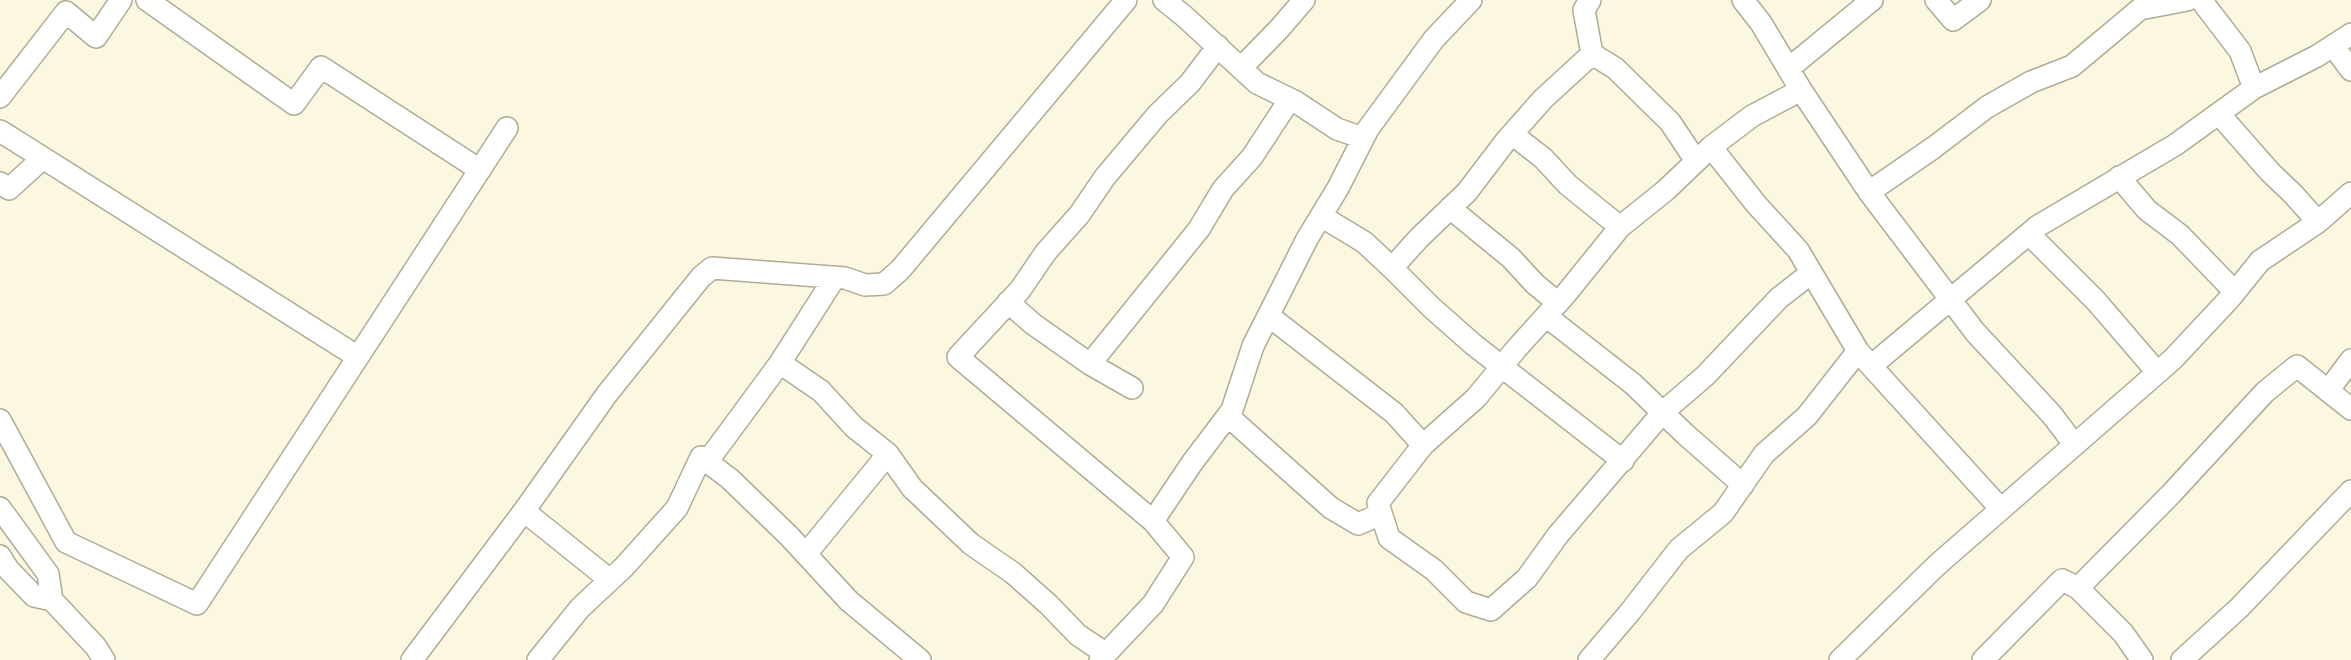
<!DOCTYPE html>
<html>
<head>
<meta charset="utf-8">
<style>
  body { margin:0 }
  canvas { display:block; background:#fcf7e1 }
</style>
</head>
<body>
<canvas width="2351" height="660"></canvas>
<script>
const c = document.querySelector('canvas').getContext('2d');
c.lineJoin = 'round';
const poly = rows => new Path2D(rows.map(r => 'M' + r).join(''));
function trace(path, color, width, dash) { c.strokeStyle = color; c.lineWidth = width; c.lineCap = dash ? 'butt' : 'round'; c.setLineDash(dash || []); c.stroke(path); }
const minor = poly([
  [147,0,294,104,321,67,480,170],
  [1164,0,1184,16,1257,83,1296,102,1337,129,1363,138],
  [1590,0,1584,10,1592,54],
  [1743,0,1761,23,1801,90,1869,192,1933,148,1987,107,2031,82,2072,66,2140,9,2187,0],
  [1936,0,1953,20,1980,0],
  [2201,0,2240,51,2254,88],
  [2333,46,2351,70],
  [1241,68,1280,28,1304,0],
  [1788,69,1872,0],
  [1801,90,1752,116,1711,147,1666,190,1620,227,1565,295,1517,348,1476,398,1423,445,1378,503,1389,538,1434,570,1466,602,1491,610,1527,578,1558,535,1663,412,1705,376,1779,298,1811,273],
  [0,97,66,12,96,37,121,0],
  [2219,114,2270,172,2293,194,2318,222],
  [0,131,43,158],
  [1512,134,1543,158,1568,185,1620,227],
  [1711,147,1756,204,1798,250,1858,351],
  [2119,177,2147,210,2180,235,2235,292],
  [0,183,9,189,43,158,358,357,507,128],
  [1869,192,1975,332,2052,415,2074,444],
  [1450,208,1511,258,1535,284,1558,303],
  [1321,216,1364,242,1392,268],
  [2029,234,2096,301,2157,372],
  [1008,302,1033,324,1090,364,1132,388],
  [1269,316,1394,413,1423,445],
  [1546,316,1633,384,1685,434,1743,485],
  [780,363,821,391,854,427,888,454,912,488,971,544,1013,573,1049,605,1078,635,1105,653],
  [1090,364,1199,229,1223,189,1252,157,1290,99],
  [1871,366,2000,508],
  [2328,391,2351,360],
  [1228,416,1331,508,1358,524,1381,514],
  [0,420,66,542,197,604,358,357],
  [1623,461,1474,345,1432,308,1392,268,1419,238,1467,192,1505,142,1543,99,1592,54,1615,68,1670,122,1696,161],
  [707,462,780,363,835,277],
  [0,508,48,574,52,600,96,647,104,660],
  [1153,521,958,357,1020,290,1046,252,1079,215,1105,177,1158,114,1190,83,1218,46],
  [806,554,888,454],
  [0,556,8,569,34,596,52,600],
  [610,580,524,511,607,394,701,277,712,268,845,278,865,285,884,284,900,270,1126,0],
  [412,660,524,511],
  [538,660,580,608,624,567,677,508,701,457,730,479,789,536,849,601,920,660],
  [1100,660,1153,604,1183,557,1153,521,1192,463,1232,410,1253,346,1307,239,1338,188,1368,129,1434,39,1471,0],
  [1589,660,1630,612,1679,549,1723,513,1764,454,1807,416,1858,351,1871,366,2038,226,2175,145,2254,88,2317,56,2351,34],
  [1840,660,1937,565,2173,359,2231,297,2260,261,2318,222,2351,193],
  [1983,660,2062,580,2078,588],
  [2142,660,2123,633,2078,588,2171,494,2265,392,2297,366,2351,409],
  [2182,660,2239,608,2351,491]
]);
trace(minor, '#afab95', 24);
trace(minor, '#fff', 21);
</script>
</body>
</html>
